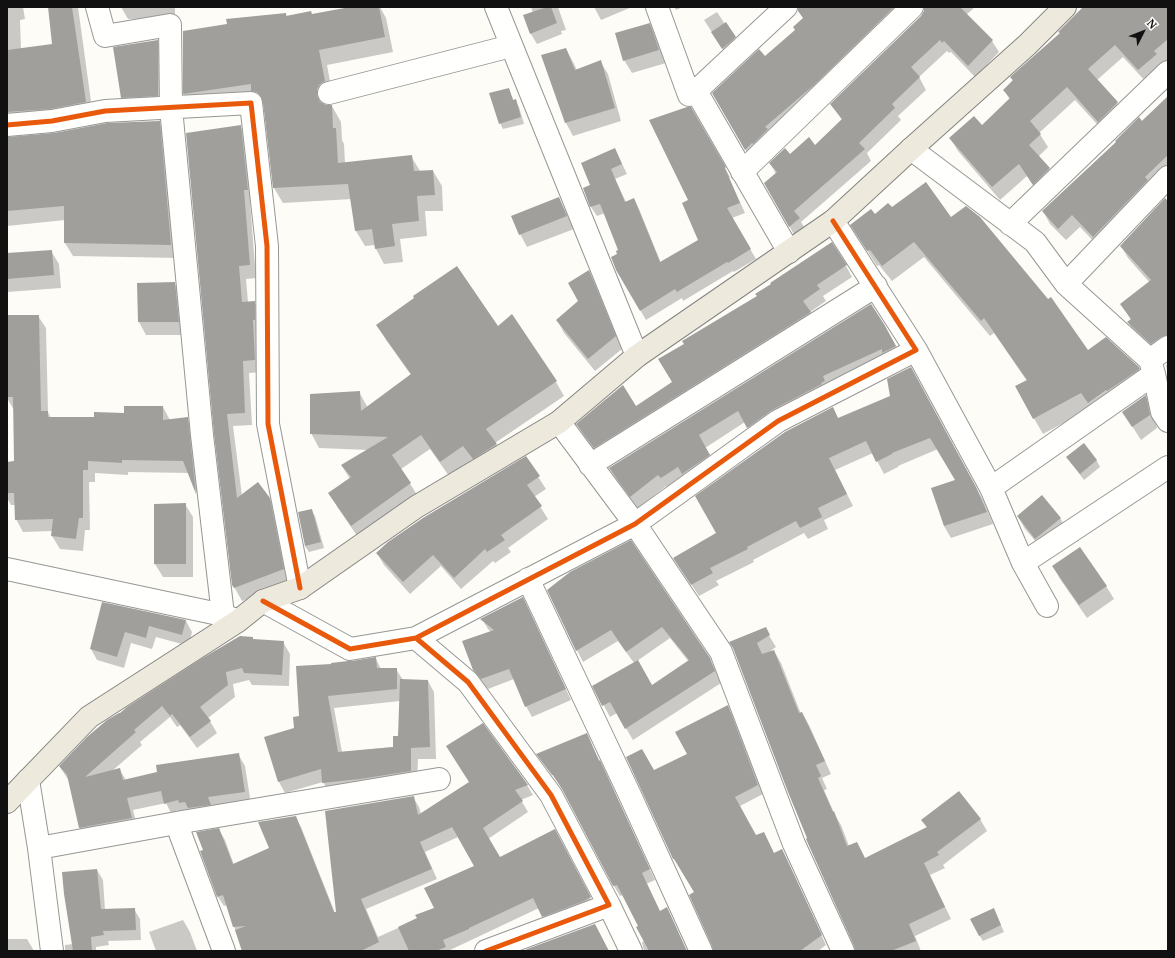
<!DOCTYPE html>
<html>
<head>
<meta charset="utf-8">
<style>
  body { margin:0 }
  #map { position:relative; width:1175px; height:958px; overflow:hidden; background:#fdfcf7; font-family:"PT Serif",serif }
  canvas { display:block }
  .frame { position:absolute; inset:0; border:8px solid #111; pointer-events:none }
  .north { position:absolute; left:1123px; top:12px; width:40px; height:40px; -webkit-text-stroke:3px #fff; paint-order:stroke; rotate:48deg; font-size:11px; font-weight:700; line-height:16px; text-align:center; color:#111 }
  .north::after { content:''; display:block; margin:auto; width:14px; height:18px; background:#111; clip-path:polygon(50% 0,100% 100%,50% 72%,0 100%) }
</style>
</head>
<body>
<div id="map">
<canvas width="1175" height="958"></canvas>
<div class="frame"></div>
<div class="north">N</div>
</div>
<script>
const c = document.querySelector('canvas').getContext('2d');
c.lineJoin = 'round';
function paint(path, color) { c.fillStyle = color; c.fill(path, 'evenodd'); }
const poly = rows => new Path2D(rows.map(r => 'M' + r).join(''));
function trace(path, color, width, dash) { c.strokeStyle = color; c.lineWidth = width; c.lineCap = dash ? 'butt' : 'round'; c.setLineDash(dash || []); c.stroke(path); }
paint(poly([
  [7,7,23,7,25,19,20,20,21,49,53,45,55,7,78,7,93,116,7,129],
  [121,7,175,7,175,18,128,19],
  [355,7,380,7,386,18,393,52,327,65,333,97,329,100,325,106,332,106,341,122,342,140,344,144,345,163,411,156,420,171,433,171,442,186,443,211,425,211,427,236,400,239,403,262,384,264,376,249,375,245,365,246,356,231,352,199,283,203,274,188,265,107,261,106,193,109,184,94,184,32,286,14,287,16,312,15],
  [531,7,558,7,566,30,561,31,562,34,537,44,531,34,524,16,533,13],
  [594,7,632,7,601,20],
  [674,7,683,7,676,10],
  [799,7,914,7,752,161,713,94,765,57,796,30,804,19,799,11],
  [924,7,975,7,966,15,992,41,999,52,975,77,951,52,949,53,947,51,919,77,926,90,898,116,901,120,867,153,871,161,801,222,806,230,796,238,765,183,776,174,770,163,815,146,842,120,831,104,922,17,925,10,925,8],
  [1084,7,1168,7,1168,59,1162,65,1147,83,1123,57,1097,80,1117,103,1125,116,1106,134,1075,100,1039,133,1048,147,1038,157,1049,169,1057,182,1041,197,1027,176,1000,200,958,151,950,138,982,126,1010,100,1004,90,1013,81,1011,78,1060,34],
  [717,12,738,44,727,55,704,20],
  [649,24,657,37,666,63,632,73,624,60],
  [157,41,165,54,165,108,130,110,122,97],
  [566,49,573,62,577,70,600,61,608,74,621,121,573,136,566,123,542,56],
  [508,89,514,101,515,101,519,107,524,124,503,129,500,123],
  [1168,97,1168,174,1101,249,1080,227,1066,240,1050,224,1043,211],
  [690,108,730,177,729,178,745,213,732,218,756,259,734,272,733,271,683,301,682,298,646,320,617,270,619,250,605,213,597,216,591,207,584,189,591,186,615,149,627,174,615,179,626,202,634,199,639,209,661,263,699,241,689,201],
  [159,122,167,135,179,258,73,256,65,243,65,220,7,226,7,138],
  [240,126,248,139,255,202,250,202,256,278,246,279,248,302,254,302,262,314,262,372,249,373,252,425,233,426,242,496,269,498,276,511,290,582,242,601,233,585,215,434],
  [559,199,566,212,574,229,527,247,520,234],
  [1168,203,1168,349,1158,356,1135,334,1128,322,1131,320,1122,305,1150,283,1128,258,1121,246],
  [891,208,951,219,1088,351,1138,368,1147,384,1091,408,1043,434,1016,387,1027,381,994,333,990,336,924,257,892,281,879,265,877,266,861,241,875,215],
  [51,251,59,264,61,288,7,292,7,254],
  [846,266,852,277,823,296,826,301,810,312,816,324,601,459,584,436,577,424,636,407,673,382,685,345],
  [589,272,596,284,622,349,595,371,564,333,557,320,580,302],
  [174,283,182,296,186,335,146,335,139,322],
  [7,316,38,316,46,328,48,412,51,418,95,418,125,414,163,407,170,420,187,418,194,430,202,503,197,494,189,473,128,472,128,475,95,473,95,482,89,482,90,530,85,530,83,551,60,549,52,536,53,531,23,532,16,519,15,505,11,505,7,498,7,463,15,462,14,410,7,398],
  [378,326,498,327,556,382,564,396,495,443,505,459,482,473,472,460,449,476,430,449,401,469,419,498,360,540,338,508,329,493,350,479,342,466,368,450,319,448,311,433,359,392,368,408,411,375,386,340],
  [891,337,902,358,754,439,745,422,705,448,716,467,668,489,666,486,638,508,617,480,610,468],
  [1168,364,1168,376,1166,365],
  [917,380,983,500,993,524,951,538,944,526,932,489,956,481,938,449,898,466,898,467,884,474,873,453,835,470,853,506,824,520,828,529,808,539,804,533,753,560,754,562,716,581,719,585,699,596,674,558,717,533,838,419,891,397],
  [1145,397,1153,409,1157,428,1141,440,1123,412],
  [1083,444,1097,461,1100,467,1084,480,1071,463,1067,457],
  [526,458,546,489,534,497,548,519,508,548,511,552,495,563,493,561,461,589,441,566,410,594,384,565,377,553],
  [185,504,193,517,193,577,163,577,155,564],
  [311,510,315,516,324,548,309,552,305,546],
  [1018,516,1060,518,1068,531,1044,551,1025,529],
  [630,542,709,658,716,671,721,683,633,740,617,713,610,717,594,687,634,663,618,641,583,662,577,650],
  [670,638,689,662,651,686,637,661],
  [1053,566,1106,586,1114,599,1087,618,1060,579],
  [103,603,186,621,192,632,189,646,156,637,152,649,131,643,124,668,97,660,91,649],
  [528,608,571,700,532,717,526,706,514,679,488,689,480,680,474,669,491,632,488,629,482,619],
  [765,629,776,647,769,652,774,651,781,663,801,714,802,713,809,725,831,774,822,778,827,789,824,790,835,815,841,825,849,846,865,859,927,828,922,820,959,792,980,819,987,831,943,865,945,868,930,875,951,919,915,936,921,951,856,951,855,946,808,838,734,648],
  [254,640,283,642,290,654,289,686,252,685,249,680,233,684,235,697,208,718,217,733,197,748,180,725,177,727,170,717,140,742,142,745,112,771,119,769,126,780,238,754,245,766,251,804,172,815,166,803,133,810,138,830,87,840,80,828,69,781,60,767],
  [376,659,381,669,396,669,403,680,428,681,434,692,436,759,418,759,417,783,330,794,323,782,285,793,279,782,296,728,300,717,332,665],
  [400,701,399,737,394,747,342,752,334,708],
  [727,706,733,716,763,794,740,806,756,837,774,854,782,850,787,859,826,945,818,951,714,951,695,893,674,858,654,771,689,755],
  [482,724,527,785,533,795,521,800,528,812,488,839,500,858,560,840,595,907,545,918,539,908,448,951,242,951,227,905,224,906,218,897,204,851,219,830,225,840,234,865,270,849,295,817,301,827,335,913,337,913,413,797,419,807,421,814,470,783],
  [458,837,476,866,436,908,418,919,378,937,366,909,437,879,425,852],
  [586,734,605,771,655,880,646,884,678,951,644,951,642,942,645,941,639,926,623,895,620,896,614,886,566,794,544,763,543,763,538,754],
  [97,870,103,880,105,910,134,909,140,919,141,940,108,941,109,945,96,947,96,951,65,951,65,945,73,944],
  [997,916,1004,932,983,941,979,935],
  [183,920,190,932,197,951,156,951,149,932],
  [7,939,27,939,34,951,7,951]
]), '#0003');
paint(poly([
  [48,7,72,7,86,102,50,109,7,112,7,50,52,44],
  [350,7,379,7,385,37,319,50,325,81,320,84,317,89,317,96,320,102,326,105,332,105,333,128,336,128,338,163,412,155,414,171,433,170,435,195,417,196,419,221,392,224,395,246,375,249,372,229,355,231,348,184,273,188,263,102,261,96,257,92,251,91,251,84,183,94,183,31,227,24,226,19,286,13,286,16,311,11,312,14],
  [547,7,551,7,557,23,530,34,523,15],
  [798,7,894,7,814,85,765,127,768,129,753,144,752,143,745,150,712,93,759,49,765,56,795,30,793,27,803,18,798,11],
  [924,7,960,7,993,40,968,66,944,41,942,43,940,40,911,67,920,77,892,104,895,108,859,143,865,149,794,211,800,218,789,227,764,183,777,172,769,163,785,148,790,154,809,137,815,145,842,119,830,104,921,16,924,11],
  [1083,7,1168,7,1168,39,1154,51,1157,54,1138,70,1115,45,1088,69,1118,102,1098,122,1067,87,1030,121,1041,134,1029,145,1050,168,1033,185,1019,164,992,187,949,138,974,116,982,125,1010,98,1003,90,1013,80,1010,77,1060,33,1058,32],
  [726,22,736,37,722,49,711,32],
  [650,23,659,50,623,61,615,33],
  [158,40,158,96,121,98,113,47],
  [566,48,575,70,601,60,615,108,565,123,541,55],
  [509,88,513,100,516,99,521,117,499,124,489,93],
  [1168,96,1168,155,1145,177,1148,180,1093,237,1072,215,1058,229,1042,211,1116,142,1115,141,1139,117,1142,121],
  [687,107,691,107,726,167,725,168,740,203,727,208,751,249,728,263,727,262,677,292,675,289,640,311,616,270,611,257,617,254,616,251,618,250,600,204,590,207,583,188,590,185,581,163,615,148,622,164,611,169,625,202,634,198,660,262,698,240,682,203,688,200,649,120],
  [160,121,171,245,64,243,64,206,7,211,7,137,54,133,107,123],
  [241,125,248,190,244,190,250,265,239,266,242,302,255,301,255,320,253,320,255,360,243,361,245,413,227,414,237,498,258,482,270,498,284,569,234,588,232,585,214,434,186,133],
  [926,182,951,217,966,206,980,217,1048,299,1051,297,1088,350,1106,337,1139,367,1140,369,1107,391,1106,390,1088,403,1081,393,1033,419,1015,386,1027,380,984,318,981,321,914,242,882,266,870,250,867,251,850,225,871,209,875,214,888,203,892,207],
  [559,197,567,216,519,235,511,216],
  [1165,198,1168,201,1168,335,1161,337,1151,344,1127,322,1131,319,1120,304,1151,280,1120,246],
  [832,242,847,265,817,285,820,289,803,301,811,312,594,448,576,424,623,385,636,406,672,382,658,359,684,344,682,341,757,296,755,294,771,284,770,283],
  [52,250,54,275,7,279,7,253],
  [457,266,498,326,512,314,557,381,486,429,497,444,473,459,463,446,440,462,421,435,392,455,411,483,351,526,328,493,351,477,341,465,388,437,310,434,310,394,360,391,361,411,411,374,376,325,414,298,413,296],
  [589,270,616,336,588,359,556,320,578,301,568,283],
  [175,282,179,322,138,322,137,283],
  [871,304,884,324,896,346,882,353,882,349,823,376,825,381,821,383,822,384,772,410,747,428,738,411,699,435,710,455,682,474,678,467,661,478,658,475,630,497,609,468],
  [7,315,39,315,41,411,48,411,48,417,94,417,94,412,124,413,124,406,163,406,163,420,188,417,196,494,183,461,122,460,122,463,88,461,88,470,83,470,83,518,79,518,76,539,51,536,53,519,15,520,14,493,7,493,7,462,14,461,13,397,7,397],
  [911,367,976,487,987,512,944,526,931,488,955,480,930,438,892,453,892,454,876,462,866,441,829,458,847,494,818,508,822,517,800,528,796,521,747,547,748,549,710,568,713,573,691,585,673,558,716,533,695,496,785,432,833,407,838,418,890,396,887,379],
  [1146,395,1150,415,1132,427,1122,412],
  [1084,443,1097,460,1080,474,1066,457],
  [526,456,540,476,527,485,542,506,501,535,505,540,487,552,485,549,454,578,433,555,403,582,376,553,388,542,423,518],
  [1042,495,1061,518,1035,539,1017,516],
  [186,503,186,564,154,564,154,504],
  [312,509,321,542,305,546,298,512],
  [631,540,710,658,715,671,625,729,610,702,602,706,592,686,638,660,652,685,689,660,662,627,626,652,611,630,576,651,547,590,570,572],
  [1080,547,1107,586,1079,605,1052,566],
  [523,597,566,689,525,707,509,669,481,679,473,670,462,641,494,630,480,619],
  [102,602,186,620,182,635,149,626,146,638,125,632,117,657,90,649],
  [766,627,770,635,757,643,762,654,774,650,799,713,802,712,825,761,816,765,821,776,818,778,833,812,834,811,847,846,857,842,865,858,927,827,921,820,959,791,981,819,937,852,939,855,924,863,945,907,909,924,916,941,891,951,855,951,854,946,806,839,807,838,788,792,733,648,729,642],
  [240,636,253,637,253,639,284,641,282,675,244,673,242,668,226,672,228,685,200,707,211,721,190,737,172,714,170,716,162,706,134,730,136,732,85,777,120,768,123,780,157,772,156,765,239,753,245,792,208,797,211,805,188,808,185,802,179,803,178,800,164,804,161,791,127,798,132,818,79,828,67,775,59,766,87,737,107,720,119,713,120,713,127,707,201,659],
  [376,657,377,668,397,668,397,689,328,696,338,752,393,747,393,736,398,736,400,679,428,680,430,747,411,748,411,771,360,779,322,783,321,769,278,782,264,737,294,728,293,717,299,716,296,666,331,664,331,663,348,661,352,661],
  [728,705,758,785,735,797,756,835,764,832,774,853,782,849,822,935,800,951,713,951,712,946,689,895,694,892,674,859,673,859,626,757,642,749,654,770,687,754,675,732],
  [483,723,528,785,515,790,523,801,483,828,500,857,555,829,591,897,584,901,542,917,533,898,469,928,469,929,443,940,446,947,436,951,409,951,398,927,417,918,415,915,434,908,424,888,474,866,452,827,420,842,432,869,361,899,379,942,361,951,242,951,235,930,246,926,233,927,223,895,217,897,200,851,203,850,196,832,219,828,233,864,269,848,258,822,296,816,334,912,336,912,325,811,414,796,418,815,469,782,446,746],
  [587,733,599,761,600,760,650,869,642,873,660,911,667,907,687,951,649,951,636,927,638,926,617,885,613,886,562,789,553,775,552,775,536,754],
  [97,869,101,909,135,908,136,930,103,931,104,935,91,937,92,951,73,951,64,894,62,872],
  [994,908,1001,925,979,936,970,919],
  [595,924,609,951,524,951,527,949]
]), '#a19f9c');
const minor = poly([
  [97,7,105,36,170,25,171,108,202,435,223,615],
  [496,7,637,356],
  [657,7,689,95,696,91,789,252],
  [696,91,786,7],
  [329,93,511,46],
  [7,125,52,121,105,111,251,103,267,246,268,424,300,588],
  [911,149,1035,242,1066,284,1150,360,1154,374,1162,412,1168,421],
  [742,172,912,7],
  [1010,224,1168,72],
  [1066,284,1168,177],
  [916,350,991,488,1023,563,1047,606],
  [1150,360,1168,347],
  [559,422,635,524,721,652,794,844,843,951],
  [590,465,876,286],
  [991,488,1154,374],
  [1023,563,1168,467],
  [7,569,223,615,236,620],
  [528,579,629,793,701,951],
  [263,601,350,649,416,638,468,682,551,795,609,905,486,951],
  [416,638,635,524,778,421,916,350,833,221],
  [28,780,39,848,52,951],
  [182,822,180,833,224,951],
  [39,848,182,822,439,779],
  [609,905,631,951]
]);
const major = poly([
  [7,802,89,717,238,621,263,601,300,588,416,507,559,422,637,356,833,221,911,149,1027,45,1065,7]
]);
trace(minor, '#979795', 24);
trace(major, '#858482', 24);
trace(minor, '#fffffe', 22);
trace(major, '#ede9dc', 22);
trace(poly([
  [7,125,52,121,105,111,251,103,267,246,268,424,300,588],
  [263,601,350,649,416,638,468,682,551,795,609,905,486,951],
  [416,638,635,524,778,421,916,350,833,221]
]), '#e8590c', 5);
</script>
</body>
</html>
